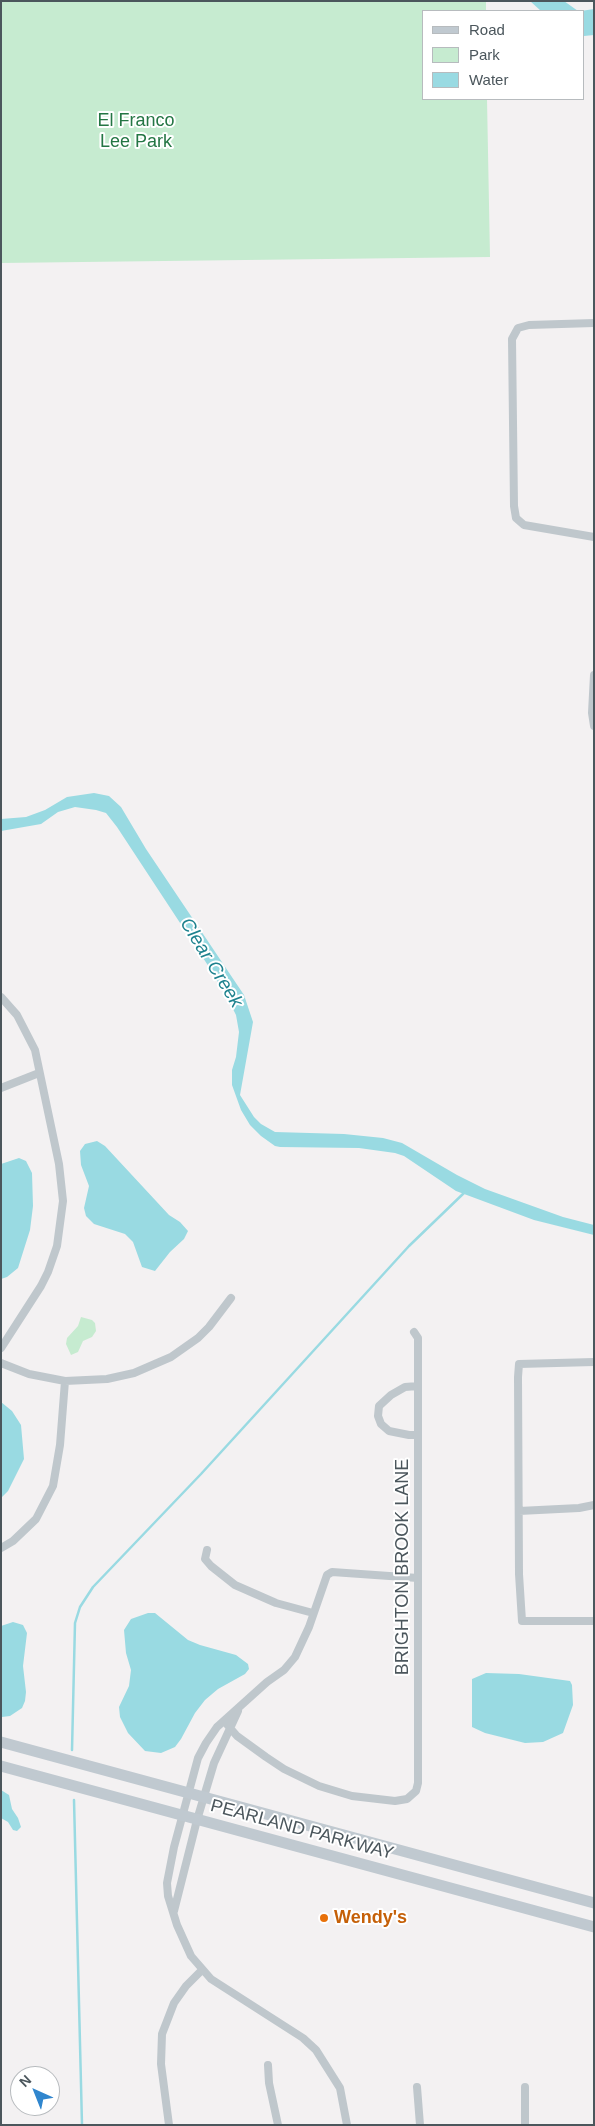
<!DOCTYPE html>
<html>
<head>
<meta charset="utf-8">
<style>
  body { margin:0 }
  #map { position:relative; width:595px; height:2126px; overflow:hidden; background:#f3f1f2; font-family:Arial,sans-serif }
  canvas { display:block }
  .frame { position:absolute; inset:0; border:2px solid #4b565c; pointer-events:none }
  .legend { position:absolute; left:422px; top:10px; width:162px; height:90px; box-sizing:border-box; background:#fff; border:1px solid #b7bbbe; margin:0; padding:6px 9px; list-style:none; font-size:15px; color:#4b565c }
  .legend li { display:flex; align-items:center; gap:10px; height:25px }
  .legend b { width:25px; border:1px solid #b7bbbe }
  .north { position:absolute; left:10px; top:2066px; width:50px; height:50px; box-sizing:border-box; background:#fff; border:1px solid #b7bbbe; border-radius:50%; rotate:316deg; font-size:14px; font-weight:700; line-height:20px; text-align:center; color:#4b565c }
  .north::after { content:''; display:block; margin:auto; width:18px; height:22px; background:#3086ce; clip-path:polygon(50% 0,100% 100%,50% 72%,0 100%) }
</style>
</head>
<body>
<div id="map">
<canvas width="595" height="2126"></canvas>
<div class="frame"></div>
<ul class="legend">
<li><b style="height:6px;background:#c0c9d0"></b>Road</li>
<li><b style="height:14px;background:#c6ebd0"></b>Park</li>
<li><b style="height:14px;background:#99dae2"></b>Water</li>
</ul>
<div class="north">N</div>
</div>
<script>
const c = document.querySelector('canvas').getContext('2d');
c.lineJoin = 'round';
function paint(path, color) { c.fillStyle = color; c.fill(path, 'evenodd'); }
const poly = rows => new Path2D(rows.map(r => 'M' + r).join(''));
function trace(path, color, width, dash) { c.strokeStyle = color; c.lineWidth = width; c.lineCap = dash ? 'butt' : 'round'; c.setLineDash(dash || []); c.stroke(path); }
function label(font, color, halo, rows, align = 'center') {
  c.font = font + ' Arial,sans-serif'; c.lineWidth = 4; c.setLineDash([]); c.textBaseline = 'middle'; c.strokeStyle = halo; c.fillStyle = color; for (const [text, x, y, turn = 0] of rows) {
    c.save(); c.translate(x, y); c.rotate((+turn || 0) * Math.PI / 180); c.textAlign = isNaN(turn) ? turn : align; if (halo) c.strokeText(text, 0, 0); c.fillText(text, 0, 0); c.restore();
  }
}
paint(poly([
  [1,1,486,1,486,11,424,11,424,99,487,99,490,257,1,263],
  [81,1317,92,1320,95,1323,96,1331,92,1337,83,1341,78,1352,71,1355,66,1344,67,1338,78,1326]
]), '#c6ebd0');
paint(poly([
  [530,1,564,1,578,11,541,11],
  [594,9,594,35,584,36,584,11,581,11],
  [94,793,109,796,121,807,146,849,244,995,253,1022,240,1095,254,1117,261,1124,275,1132,344,1134,383,1138,402,1143,457,1175,485,1189,563,1217,594,1225,594,1235,534,1220,456,1191,404,1156,395,1153,359,1148,280,1147,275,1146,261,1136,250,1125,241,1110,232,1085,232,1070,236,1057,239,1032,236,1015,231,1005,209,967,117,827,106,813,96,810,75,807,58,812,41,824,1,831,1,819,26,817,45,810,67,797],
  [97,1141,105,1146,169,1215,180,1222,188,1231,184,1239,170,1252,155,1271,142,1267,133,1242,125,1234,94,1224,86,1216,84,1208,89,1186,81,1165,80,1151,85,1144],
  [19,1158,26,1161,32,1173,33,1206,30,1230,18,1268,7,1277,1,1279,1,1164],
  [1,1402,12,1411,21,1425,24,1459,8,1491,1,1498],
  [148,1613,155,1613,188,1640,200,1645,236,1655,248,1664,249,1669,245,1674,218,1689,205,1700,195,1713,181,1739,175,1747,161,1753,145,1751,128,1733,120,1717,119,1707,129,1686,131,1670,126,1653,124,1630,131,1619],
  [13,1622,23,1625,27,1633,23,1666,26,1692,25,1701,22,1708,10,1716,2,1717,1,1626],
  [486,1673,519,1674,570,1681,572,1685,573,1705,563,1733,543,1742,525,1743,485,1733,472,1727,472,1679],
  [1,1790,9,1795,12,1809,18,1818,21,1827,17,1831,13,1830,8,1822,1,1818]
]), '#99dae2');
trace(poly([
  [72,1750,75,1623,80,1607,93,1587,201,1474,409,1246,465,1192],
  [74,1800,82,2125]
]), '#99dae2', 2.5);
trace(poly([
  [594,323,529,325,518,328,512,339,514,506,516,518,524,525,594,537],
  [594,675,592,713,594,726],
  [1,997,17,1015,35,1050,59,1164,63,1201,57,1246,48,1272,41,1286,1,1348],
  [1,1088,39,1073],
  [594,1362,519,1364,518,1377,519,1574,522,1621,594,1621],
  [1,1363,29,1374,65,1381,107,1379,134,1373,171,1357,198,1338,209,1327,231,1298],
  [418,1386,405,1387,391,1395,379,1406,378,1416,381,1424,389,1431,409,1435,418,1435],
  [519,1511,579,1508,594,1505],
  [1,1548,13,1541,36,1519,53,1486,60,1445,65,1381],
  [207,1550,205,1559,211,1566,235,1585,276,1603,313,1613],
  [224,1721,237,1736,266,1757,284,1769,319,1786,352,1796,395,1801,407,1799,416,1791,418,1783,418,1338,414,1332],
  [174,1911,197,1820,214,1763,238,1711],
  [268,2065,269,2083,278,2125],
  [417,2087,420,2125],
  [525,2087,525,2125],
  [169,2125,161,2064,162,2034,174,2003,186,1986,202,1970],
  [347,2125,340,2088,316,2050,303,2038,211,1979,191,1956,177,1925,168,1896,167,1883,174,1847,198,1758,206,1743,217,1727,267,1682,284,1670,295,1657,309,1627,327,1575,332,1572,418,1578]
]), '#bfc7cc', 8);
trace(poly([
  [1,1742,594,1903],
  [1,1766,594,1927]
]), '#c0c9d0', 11);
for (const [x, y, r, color] of [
  [324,1918,5,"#e8710a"]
]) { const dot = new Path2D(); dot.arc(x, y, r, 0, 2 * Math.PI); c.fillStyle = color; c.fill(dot); trace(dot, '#fff', 2); }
label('18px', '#247644', '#fff', [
  ["El Franco",136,121],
  ["Lee Park",136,142]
]);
label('18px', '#4b565c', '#fff', [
  ["BRIGHTON BROOK LANE",403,1567,-90],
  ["PEARLAND PARKWAY",302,1830,15]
]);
label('bold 18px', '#c56008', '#fff', [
  ["Wendy's",334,1918]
], 'left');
label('italic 19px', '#1e828e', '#fff', [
  ["Clear Creek",211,963,58]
]);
</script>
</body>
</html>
